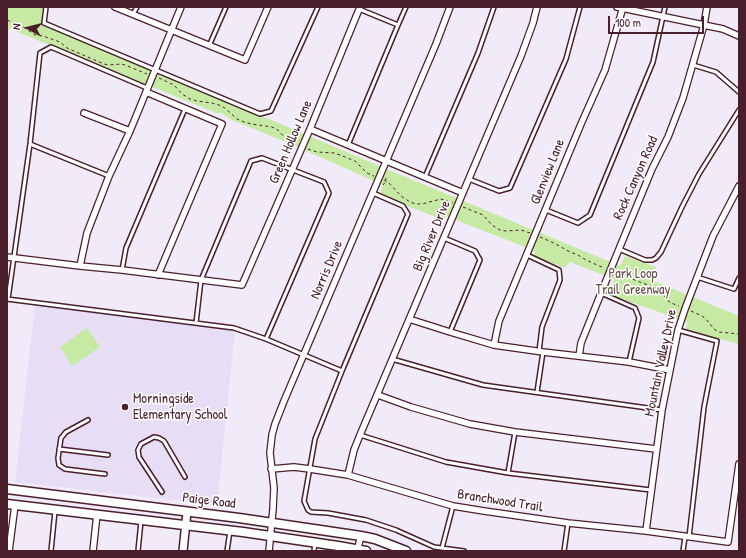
<!DOCTYPE html>
<html>
<head>
<meta charset="utf-8">
<style>
  body { margin:0 }
  #map { position:relative; width:746px; height:558px; overflow:hidden; background:#f1ebf9; font-family:"Patrick Hand",sans-serif }
  canvas { display:block }
  .frame { position:absolute; inset:0; border:8px solid #4a1f2b; pointer-events:none }
  .north { position:absolute; left:8px; top:8px; width:40px; height:40px; -webkit-text-stroke:3px #fff; paint-order:stroke; rotate:277deg; font-size:11px; font-weight:700; line-height:16px; text-align:center; color:#4a1f2b }
  .north::after { content:''; display:block; margin:auto; width:14px; height:18px; background:#4a1f2b; clip-path:polygon(50% 0,100% 100%,50% 72%,0 100%) }
  .scale { position:absolute; left:608px; top:16px; width:96px; height:18px; box-sizing:border-box; border:2px solid #4a1f2b; border-top:0; padding-left:5px; font-size:12px; line-height:14px; white-space:nowrap; color:#4a1f2b; -webkit-text-stroke:3px #fff; paint-order:stroke }
</style>
</head>
<body>
<div id="map">
<canvas width="746" height="558"></canvas>
<div class="frame"></div>
<div class="north">N</div>
<div class="scale">100 m</div>
</div>
<script>
const c = document.querySelector('canvas').getContext('2d');
c.lineJoin = 'round';
function paint(path, color) { c.fillStyle = color; c.fill(path, 'evenodd'); }
const poly = rows => new Path2D(rows.map(r => 'M' + r).join(''));
function trace(path, color, width, dash) { c.strokeStyle = color; c.lineWidth = width; c.lineCap = dash ? 'butt' : 'round'; c.setLineDash(dash || []); c.stroke(path); }
function label(font, color, halo, rows, align = 'center') {
  c.font = font + ' "Patrick Hand",sans-serif'; c.lineWidth = 3; c.setLineDash([]); c.textBaseline = 'middle'; c.strokeStyle = halo; c.fillStyle = color; for (const [text, x, y, turn = 0] of rows) {
    c.save(); c.translate(x, y); c.rotate((+turn || 0) * Math.PI / 180); c.textAlign = isNaN(turn) ? turn : align; if (halo) c.strokeText(text, 0, 0); c.fillText(text, 0, 0); c.restore();
  }
}
paint(poly([
  [35,305,235,331,217,505,15,482]
]), '#e7ddf5');
paint(poly([
  [7,7,44,7,42,23,389,170,620,266,625,256,656,267,652,280,739,316,739,344,686,330,687,322,608,294,614,279,570,262,565,268,534,256,535,251,446,216,443,220,380,195,383,185,293,145,232,120,221,113,216,113,10,29,7,30],
  [87,328,100,347,72,366,60,347]
]), '#c6eaa4');
const service = poly([
  [46,7,44,23,260,114,271,111,318,7],
  [359,9,398,25,406,7],
  [133,14,137,7],
  [209,46,226,7],
  [693,65,716,72,739,92],
  [30,144,109,176],
  [348,145,398,25],
  [425,177,478,53,494,7],
  [469,179,499,191,510,188,566,59,580,7],
  [546,210,578,223,590,215,653,62,665,7],
  [444,238,475,251,480,260,450,332],
  [619,249,645,260,652,260,656,258,661,252,682,207,699,174,739,110],
  [527,255,559,270,560,280,542,327,539,351],
  [122,270,126,248,185,109],
  [697,277,734,289,739,278],
  [601,293,635,308,639,318,629,362],
  [7,299,234,328,266,339,342,371,315,439,304,501,308,510,311,512,328,513,366,520,396,530,434,547,464,551],
  [8,299,30,144,40,53,51,47,147,88],
  [196,323,201,280,251,161,262,158,324,182,329,193,266,339],
  [678,330,717,341,704,407,689,537],
  [392,359,483,385,662,410],
  [342,371,408,214,403,206,373,193],
  [537,392,543,352],
  [88,420,66,432,61,438,58,458,59,465,65,469,105,474],
  [360,435,446,462,508,473,651,490],
  [59,449,108,455],
  [508,473,515,432],
  [162,492,139,457,138,450,141,444,154,437,159,438,164,441,185,477],
  [442,548,453,506],
  [51,551,55,511],
  [138,551,141,521],
  [227,551,230,531],
  [314,551,315,543],
  [564,551,568,523],
  [683,551,685,537]
]);
const minor = poly([
  [115,7,245,60,268,7],
  [617,7,723,29,739,36],
  [146,92,222,124,158,275],
  [84,113,130,131],
  [310,129,463,193],
  [7,257,80,266,122,270,242,285,310,129,360,7],
  [80,266,87,233,109,176,130,131,181,7],
  [409,319,450,332,494,345,543,352,629,362,670,370],
  [494,345,499,321,581,124,605,70,623,7],
  [579,356,581,343,610,271,652,169,668,137,683,98,704,25,707,7],
  [378,395,411,407,470,424,515,432,656,449],
  [271,469,294,467,310,469,348,475,453,506,484,511,568,523,646,531,728,542,739,464],
  [348,475,354,450,360,435,521,56,533,23,537,7],
  [646,531,662,410,678,330,685,309,713,236,739,186],
  [9,551,15,505],
  [93,551,97,514],
  [269,551,273,509,274,488,270,453,272,435,275,424,284,401,436,44,450,7],
  [357,551,361,536]
]);
const tertiary = poly([
  [183,551,187,512]
]);
const secondary = poly([
  [7,489,239,518,361,536,375,539,406,551],
  [7,504,243,532,338,546,366,551]
]);
trace(service, '#4a1f2b', 6);
trace(minor, '#4a1f2b', 8);
trace(tertiary, '#4a1f2b', 10);
trace(secondary, '#4a1f2b', 11);
trace(poly([
  [7,20,25,28,32,33,35,35,43,36,60,42,67,48,104,64,109,65,121,64,125,65,147,74],
  [159,78,174,85,182,94,190,99,197,101,212,103,219,105,225,108,237,119,244,122,252,124,272,127,278,130,286,139,296,143],
  [308,149,317,152,334,153,340,155,355,161,367,173,374,176],
  [384,180,389,183,401,196,410,202,416,204,422,204,441,199,453,203],
  [383,185,386,181,386,178],
  [463,207,483,215,492,225,500,230,506,231,521,230,530,233],
  [540,237,554,243,570,252,578,255,586,260,604,268],
  [616,273,656,288,662,292,667,300,671,303,679,306],
  [691,311,702,316,706,319,714,329,719,332,739,334]
]), '#4a1f2b', 1, [3, 3]);
trace(service, '#fff', 3);
trace(minor, '#fff', 5.5);
trace(tertiary, '#fff', 7);
trace(secondary, '#fff', 8);
for (const [x, y, r, color] of [
  [125,407,4,"#4a1f2b"]
]) { const dot = new Path2D(); dot.arc(x, y, r, 0, 2 * Math.PI); c.fillStyle = color; c.fill(dot); trace(dot, '#fff', 1.5); }
label('14px', '#4a1f2b', '#fff', [
  ["Green Hollow Lane",291,142,-67],
  ["Glenview Lane",548,172,-68],
  ["Rock Canyon Road",636,178,-66],
  ["Big River Drive",432,236,-67],
  ["Norris Drive",327,270,-67],
  ["Mountain Valley Drive",661,363,-78],
  ["Paige Road",209,501,7],
  ["Branchwood Trail",500,501,9]
]);
label('14px', '#695249', '#fff', [
  ["Park Loop",633,274],
  ["Trail Greenway",633,290]
]);
label('14px', '#4a1f2b', '#fff', [
  ["Morningside",133,399],
  ["Elementary School",133,415]
], 'left');
</script>
</body>
</html>
